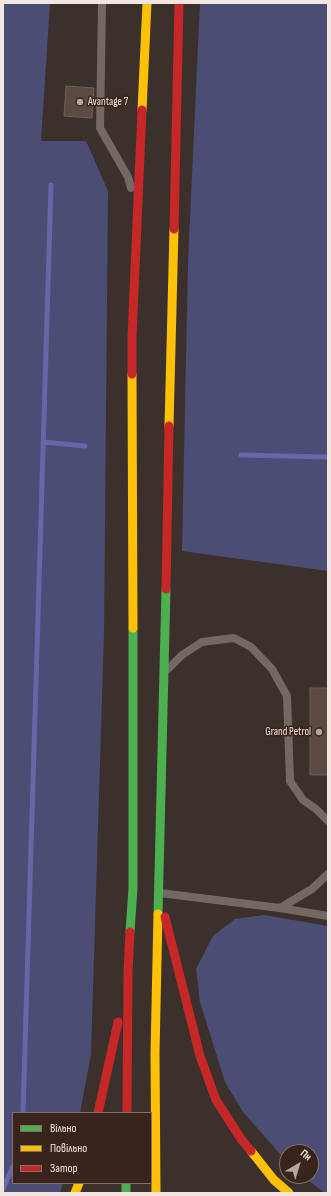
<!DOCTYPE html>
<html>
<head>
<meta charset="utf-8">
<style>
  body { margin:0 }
  #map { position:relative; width:331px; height:1196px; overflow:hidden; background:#3b302b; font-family:"Sofia Sans Condensed",sans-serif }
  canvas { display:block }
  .frame { position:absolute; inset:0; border:4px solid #f3e5df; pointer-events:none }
  .legend { position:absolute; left:12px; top:1112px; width:140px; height:72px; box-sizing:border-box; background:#38241a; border:1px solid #837169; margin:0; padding:5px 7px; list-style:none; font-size:12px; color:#f3e5df }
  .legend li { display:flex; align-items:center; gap:8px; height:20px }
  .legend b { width:20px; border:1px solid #837169 }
  .north { position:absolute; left:279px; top:1144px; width:40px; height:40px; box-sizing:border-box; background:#38241a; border:1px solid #837169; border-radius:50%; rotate:38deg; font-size:11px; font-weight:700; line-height:16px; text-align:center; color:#f3e5df }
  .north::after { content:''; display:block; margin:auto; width:14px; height:18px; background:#b3a6a0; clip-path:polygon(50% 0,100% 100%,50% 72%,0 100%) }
</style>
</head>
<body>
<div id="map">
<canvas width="331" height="1196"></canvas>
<div class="frame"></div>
<ul class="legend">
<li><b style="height:5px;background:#4caf50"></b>Вільно</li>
<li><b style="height:5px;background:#ffc107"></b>Повільно</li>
<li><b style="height:5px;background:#c62828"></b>Затор</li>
</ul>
<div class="north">Пн</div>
</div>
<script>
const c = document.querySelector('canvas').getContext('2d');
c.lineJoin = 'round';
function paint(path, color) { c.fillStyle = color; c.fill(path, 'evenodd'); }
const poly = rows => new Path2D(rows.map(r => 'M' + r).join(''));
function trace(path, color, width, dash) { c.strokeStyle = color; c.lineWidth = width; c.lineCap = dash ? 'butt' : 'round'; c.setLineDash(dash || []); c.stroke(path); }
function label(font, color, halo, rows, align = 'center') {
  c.font = font + ' "Sofia Sans Condensed",sans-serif'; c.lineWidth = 3; c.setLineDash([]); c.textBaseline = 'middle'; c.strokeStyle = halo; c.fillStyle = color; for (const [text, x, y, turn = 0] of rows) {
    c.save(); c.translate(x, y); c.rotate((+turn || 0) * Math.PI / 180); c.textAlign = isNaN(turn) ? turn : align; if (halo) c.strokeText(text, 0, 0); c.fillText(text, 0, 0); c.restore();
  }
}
paint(poly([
  [3,3,50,3,41,141,86,141,108,191,104,633,91,1054,80,1113,13,1113,13,1183,63,1183,60,1193,3,1193],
  [200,3,328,3,328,571,182,551,188,262],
  [264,915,328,926,328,1193,325,1193,302,1176,311,1176,311,1152,287,1152,287,1162,243,1112,225,1082,200,1002,196,969,213,936,235,919]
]), '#4c4d74');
trace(poly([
  [43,442,85,446],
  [241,455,328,457],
  [23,1113,51,185],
  [3,1189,13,1166]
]), '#6767a7', 5);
const building = poly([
  [66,86,94,88,92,118,64,116,66,86],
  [310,688,328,688,328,775,310,775,310,688]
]);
paint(building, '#5c493f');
trace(building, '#6a605c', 1);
trace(poly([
  [102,3,100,128,128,177,131,188],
  [168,669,182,655,202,642,234,638,251,647,272,669,287,696,290,781,303,800,316,809,328,821],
  [160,893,280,908,328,916],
  [280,908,312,889,328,874]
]), '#746862', 8);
trace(poly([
  [158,914,166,589],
  [130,932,133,888,133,628],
  [126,1183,126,1193]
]), '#4caf50', 9);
trace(poly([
  [142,110,147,3],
  [132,374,133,628],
  [169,426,174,229],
  [251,1151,274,1180,289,1193],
  [75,1193,79,1183],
  [156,1193,155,1053,158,914]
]), '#ffc107', 9);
trace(poly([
  [174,229,179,3],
  [132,374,132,337,142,110],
  [166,589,169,426],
  [165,917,200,1056,216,1100,241,1139,251,1151],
  [98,1113,118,1022],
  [127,1113,128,972,130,932]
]), '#c62828', 9);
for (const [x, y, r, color] of [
  [80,102,4,"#b3a6a0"],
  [319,732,4,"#b3a6a0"]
]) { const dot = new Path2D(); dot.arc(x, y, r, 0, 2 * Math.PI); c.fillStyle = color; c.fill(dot); trace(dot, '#38241a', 1.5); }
label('11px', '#f3e5df', '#38241a', [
  ["Avantage 7",88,102],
  ["Grand Petrol",311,732,"right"]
], 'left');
</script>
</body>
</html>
